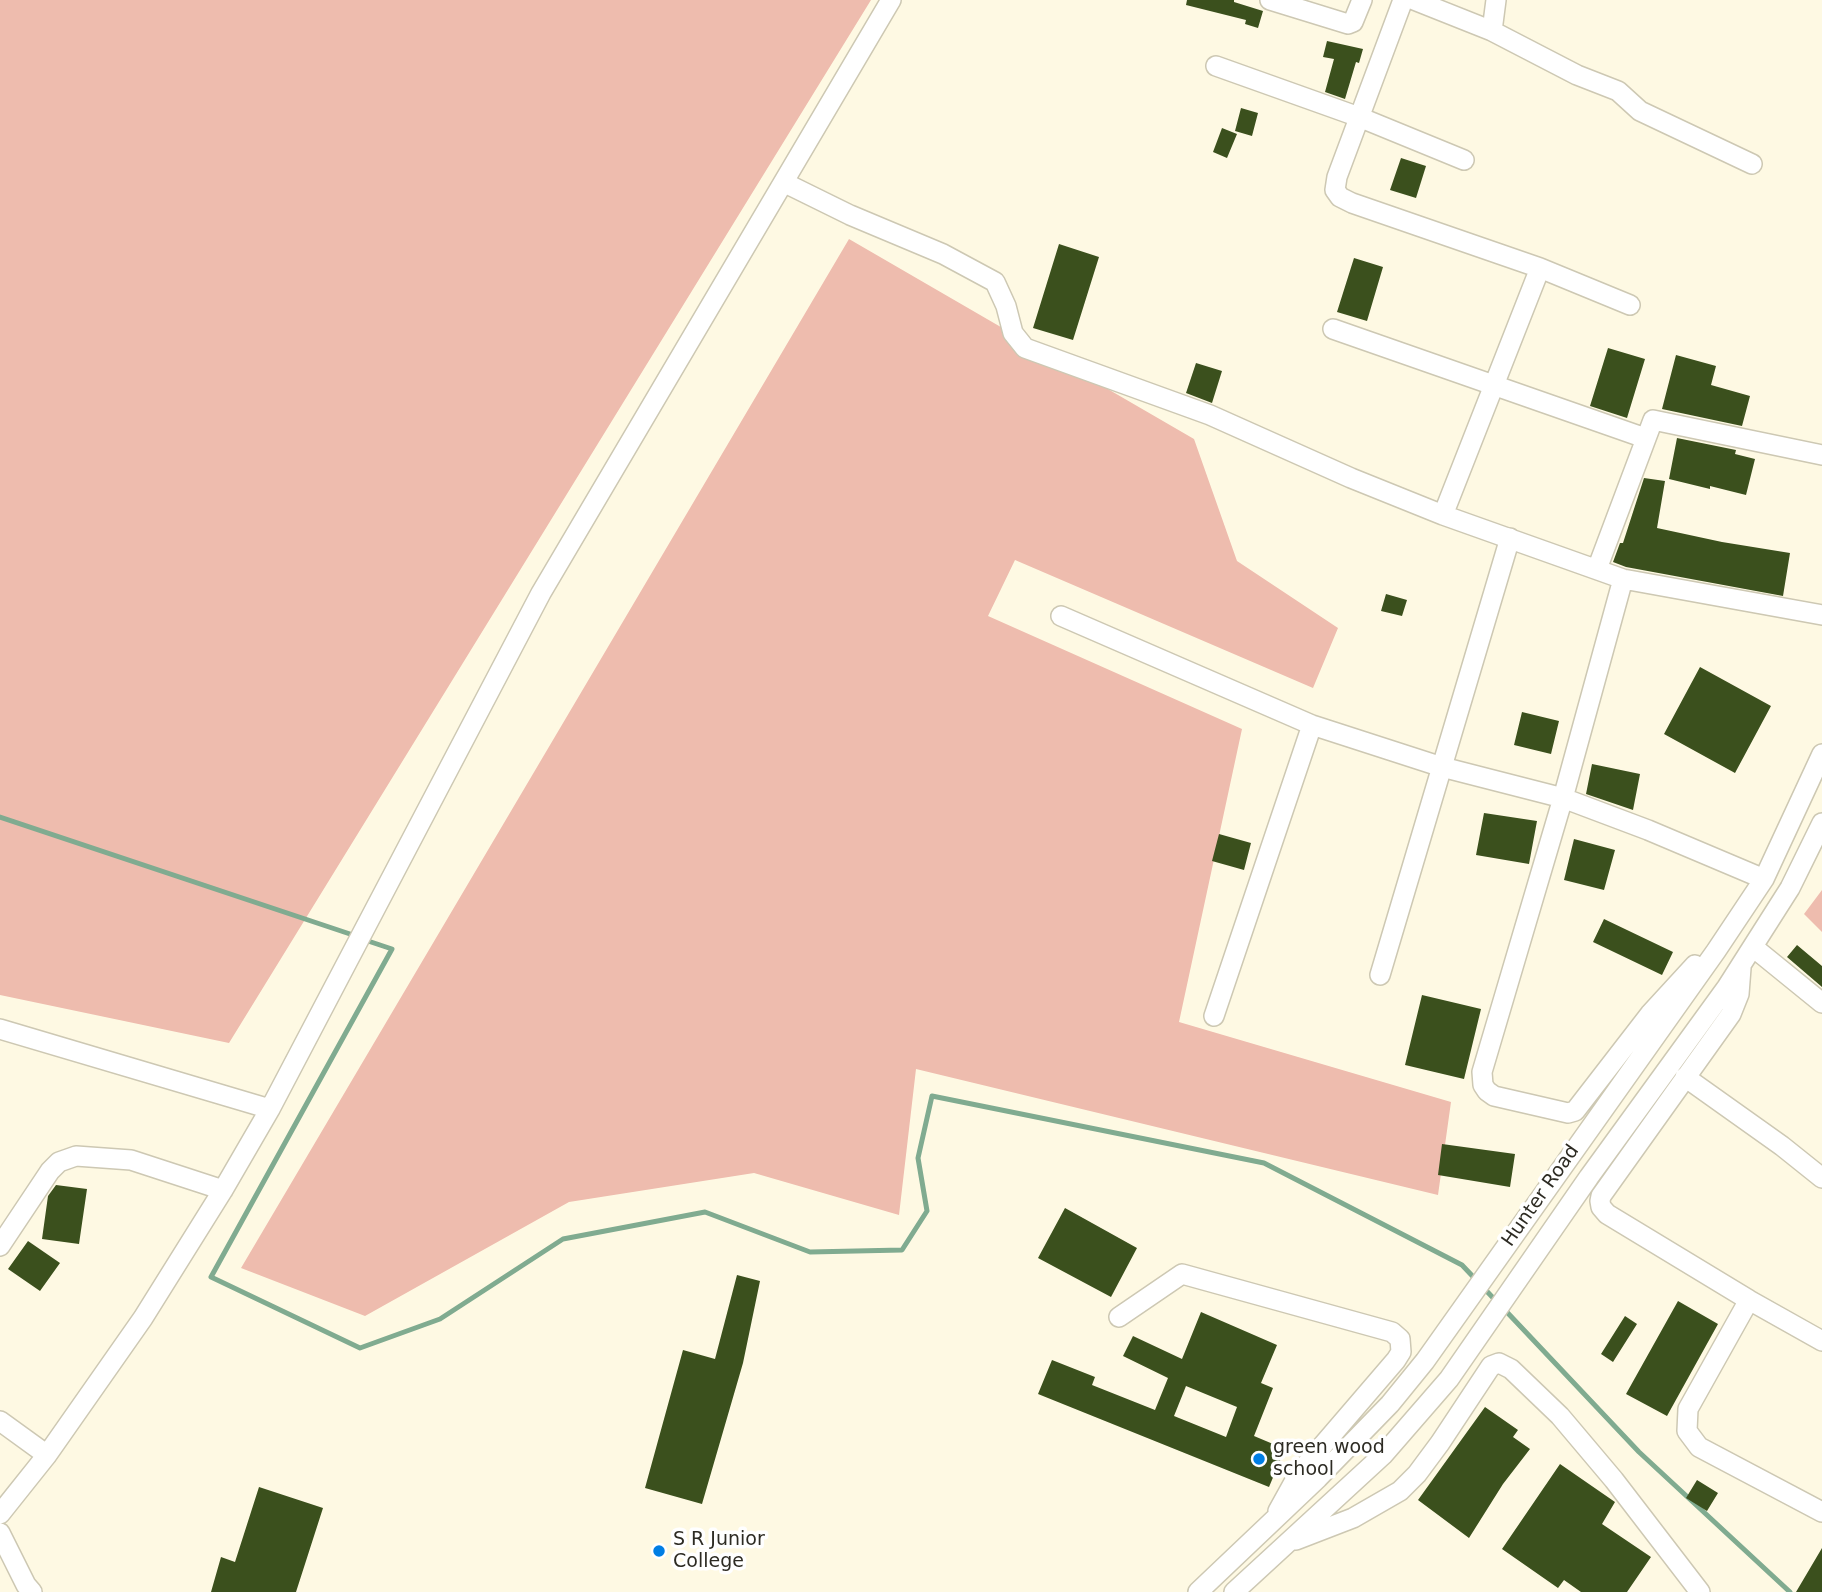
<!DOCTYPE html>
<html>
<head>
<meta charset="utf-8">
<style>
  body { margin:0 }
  canvas { display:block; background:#fef9e3 }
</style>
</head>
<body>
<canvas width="1822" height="1592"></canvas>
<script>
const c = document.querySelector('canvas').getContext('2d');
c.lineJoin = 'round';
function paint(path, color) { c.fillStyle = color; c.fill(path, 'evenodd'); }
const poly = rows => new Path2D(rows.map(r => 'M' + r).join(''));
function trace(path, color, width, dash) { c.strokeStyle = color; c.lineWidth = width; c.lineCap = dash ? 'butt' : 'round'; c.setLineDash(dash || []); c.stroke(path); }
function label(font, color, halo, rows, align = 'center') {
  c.font = font + ' "DejaVu Sans",sans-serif'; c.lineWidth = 7; c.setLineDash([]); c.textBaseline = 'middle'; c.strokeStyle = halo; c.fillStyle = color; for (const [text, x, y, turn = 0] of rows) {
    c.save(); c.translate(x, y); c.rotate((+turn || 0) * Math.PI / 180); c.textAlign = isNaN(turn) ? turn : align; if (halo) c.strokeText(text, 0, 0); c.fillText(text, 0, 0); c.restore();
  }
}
paint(poly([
  [0,0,871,0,229,1043,0,995],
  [849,239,1194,439,1237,561,1338,628,1313,688,1015,560,988,616,1242,729,1179,1022,1451,1102,1438,1195,916,1069,899,1215,754,1173,569,1202,365,1316,241,1268],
  [1822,890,1822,932,1804,914]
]), '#eebcae');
trace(poly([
  [0,817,356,936],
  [365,940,392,949,211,1277,360,1348,440,1319,563,1239,705,1212,810,1252,902,1250,927,1211,918,1158,932,1096,1264,1163,1462,1265,1497,1302],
  [1504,1309,1639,1452,1790,1592]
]), '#80ab90', 5);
paint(poly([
  [1187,0,1234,0,1234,2,1263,11,1258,28,1245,24,1246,20,1186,5],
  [1327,41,1363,49,1359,63,1356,62,1345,99,1325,92,1334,59,1323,57],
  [1241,108,1258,113,1252,136,1235,131],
  [1222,128,1237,134,1227,158,1213,152],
  [1401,158,1426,166,1416,198,1390,190],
  [1059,244,1099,257,1073,340,1033,328],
  [1354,258,1383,267,1367,321,1337,312],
  [1608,348,1645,359,1627,418,1590,406],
  [1676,355,1716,366,1711,385,1750,396,1742,426,1662,409],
  [1196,363,1222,371,1212,403,1186,393],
  [1677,438,1736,450,1735,454,1755,459,1746,495,1710,486,1710,489,1669,479],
  [1644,478,1665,481,1657,528,1722,542,1790,553,1783,596,1626,567,1613,562,1620,543,1623,543],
  [1386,594,1407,600,1402,616,1381,611],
  [1700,667,1771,706,1735,773,1664,734],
  [1522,712,1559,721,1551,754,1514,745],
  [1592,764,1640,774,1633,810,1586,794],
  [1484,813,1537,821,1529,864,1476,855],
  [1219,834,1251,843,1244,870,1212,861],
  [1574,839,1615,850,1604,890,1564,880],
  [1604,919,1673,952,1662,975,1593,942],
  [1797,945,1822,966,1822,987,1787,957],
  [1422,995,1481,1009,1464,1079,1405,1065],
  [1442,1144,1515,1154,1510,1187,1438,1175],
  [56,1185,87,1189,79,1244,42,1239,48,1196],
  [1065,1208,1137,1248,1111,1297,1038,1258],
  [28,1241,60,1263,40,1291,8,1269],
  [737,1275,760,1281,743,1363,702,1504,645,1488,683,1350,715,1359],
  [1678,1301,1718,1324,1667,1416,1626,1394],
  [1201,1312,1277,1345,1261,1383,1273,1388,1254,1436,1285,1449,1269,1487,1038,1394,1052,1360,1095,1377,1092,1385,1155,1410,1168,1378,1123,1356,1133,1336,1182,1359],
  [1186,1386,1237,1407,1226,1437,1174,1416],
  [1625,1316,1637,1324,1613,1362,1601,1354],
  [1485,1407,1518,1430,1513,1437,1530,1449,1503,1484,1469,1538,1418,1500],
  [1560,1464,1615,1502,1602,1524,1651,1557,1627,1592,1581,1592,1564,1580,1558,1588,1502,1549],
  [1697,1480,1718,1493,1707,1511,1686,1498],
  [259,1487,323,1508,296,1592,211,1592,221,1557,235,1562],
  [1822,1548,1822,1592,1796,1592]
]), '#3b501d');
const minor = poly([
  [1270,0,1348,24,1353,22,1362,0],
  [1403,0,1337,177,1335,190,1340,197,1352,203,1540,268,1443,515],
  [1414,0,1492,31,1577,75,1618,91,1640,111,1752,164],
  [1492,31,1496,0],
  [1216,66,1359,117,1464,160],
  [785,183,850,215,943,254,995,282,1006,306,1013,333,1025,348,1210,415,1351,478,1443,515,1623,579,1822,615],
  [1540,268,1630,305],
  [1333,329,1645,438],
  [1597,569,1653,420,1822,455],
  [1623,579,1563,798,1482,1072,1483,1085,1487,1091,1494,1096,1568,1113,1575,1111,1650,1014,1695,965],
  [1061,616,1312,725,1442,767,1563,798,1648,830,1764,879],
  [1753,947,1822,1003],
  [1741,968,1739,994,1731,1014,1601,1196,1600,1201,1601,1207,1607,1214,1749,1300,1822,1341],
  [1380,975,1510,538],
  [1214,1016,1312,725],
  [0,1029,270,1109],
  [1685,1077,1782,1146,1822,1178],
  [0,1246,50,1171,59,1162,76,1156,131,1160,223,1190],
  [1749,1300,1688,1409,1687,1431,1699,1447,1822,1512],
  [1119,1317,1182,1274,1392,1332,1400,1339,1401,1352,1396,1360,1299,1473,1278,1511],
  [0,1421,47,1455],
  [0,1514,47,1455,143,1318,223,1190,270,1109,541,593,891,0],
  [0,1533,26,1585,32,1592],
  [1296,1540,1353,1518,1400,1491,1417,1474,1440,1443,1491,1366,1499,1363,1511,1369,1560,1416,1614,1480,1700,1592],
  [1198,1592,1318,1478,1390,1404,1425,1361,1716,951,1764,879,1822,754],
  [1234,1592,1383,1455,1449,1379,1589,1177,1727,987,1790,888,1822,823]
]);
trace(minor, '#cdc8b3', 22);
trace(minor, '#fff', 19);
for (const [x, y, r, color] of [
  [1259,1459,7,"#007ee4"],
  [659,1551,7,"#007ee4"]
]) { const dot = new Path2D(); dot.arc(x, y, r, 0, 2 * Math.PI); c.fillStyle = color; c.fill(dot); trace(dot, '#fff', 2.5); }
label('19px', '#2d2b23', '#fff', [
  ["Hunter Road",1541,1196,-55]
]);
label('19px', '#2d2b23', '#fff', [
  ["green wood",1273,1448],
  ["school",1273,1470],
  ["S R Junior",673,1540],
  ["College",673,1562]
], 'left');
</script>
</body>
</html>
